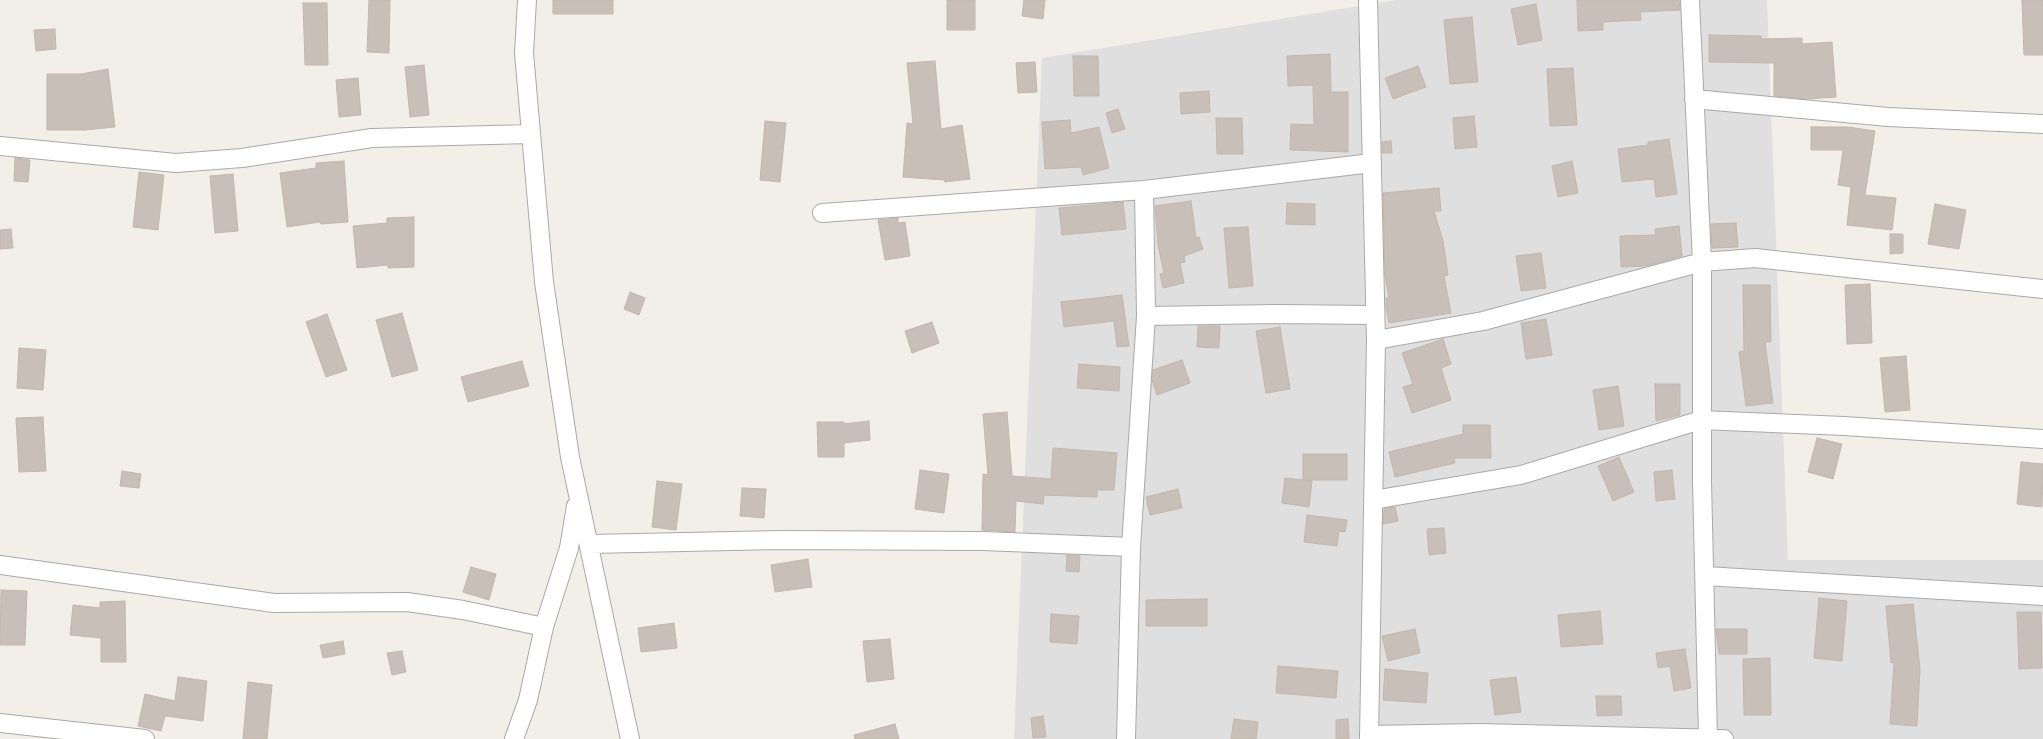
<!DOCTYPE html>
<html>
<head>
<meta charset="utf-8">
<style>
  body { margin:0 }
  canvas { display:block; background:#f2efe9 }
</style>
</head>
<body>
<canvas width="2043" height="739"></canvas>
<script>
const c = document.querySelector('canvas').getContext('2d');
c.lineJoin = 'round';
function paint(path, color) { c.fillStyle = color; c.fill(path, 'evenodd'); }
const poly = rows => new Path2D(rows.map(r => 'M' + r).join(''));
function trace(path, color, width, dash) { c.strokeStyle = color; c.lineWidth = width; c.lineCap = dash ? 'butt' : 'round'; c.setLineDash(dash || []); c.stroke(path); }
paint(poly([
  [1396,0,1767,0,1788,560,2043,560,2043,739,1014,739,1042,58]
]), '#e0dfdf');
const building = poly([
  [369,0,390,0,389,53,367,52,369,0],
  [553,0,613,0,613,14,553,14,553,0],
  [947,0,975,0,975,30,947,30,947,0],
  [1024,0,1045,0,1043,19,1022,16,1024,0],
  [1577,0,1679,0,1680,10,1640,12,1641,20,1603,22,1603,30,1578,31,1577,0],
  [2022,0,2043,0,2043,55,2024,55,2022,0],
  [303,3,327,3,328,65,305,65,303,3],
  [1536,4,1542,40,1518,45,1511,9,1536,4],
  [1472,17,1478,82,1450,84,1444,20,1472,17],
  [55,29,56,49,36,51,34,30,55,29],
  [1709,35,1761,36,1761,39,1802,38,1802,44,1832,42,1836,97,1807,99,1774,96,1774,63,1709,62,1709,35],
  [1330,54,1331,92,1348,92,1348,152,1290,150,1291,124,1314,125,1313,85,1288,86,1287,56,1330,54],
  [1073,56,1098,56,1099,96,1074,96,1073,56],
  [935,61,941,129,962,125,970,179,945,182,944,180,903,177,907,123,913,124,907,63,935,61],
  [1035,62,1037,92,1018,93,1016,63,1035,62],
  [424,65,429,115,410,117,405,67,424,65],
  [1418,66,1426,87,1393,99,1385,78,1418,66],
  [1573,68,1577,125,1550,126,1547,69,1573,68],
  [108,69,115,127,85,130,47,130,47,74,81,74,108,69],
  [358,78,361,115,339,117,336,80,358,78],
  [1209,91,1210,112,1181,114,1180,93,1209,91],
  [1118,109,1125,129,1112,133,1106,113,1118,109],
  [1474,116,1477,147,1455,149,1453,118,1474,116],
  [1216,118,1242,118,1243,154,1217,154,1216,118],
  [1070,120,1071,133,1099,127,1109,168,1083,175,1081,167,1045,169,1042,122,1070,120],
  [765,121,786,123,780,182,760,180,765,121],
  [1811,127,1848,127,1875,131,1865,195,1896,198,1892,230,1847,225,1851,187,1838,185,1843,150,1811,150,1811,127],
  [1669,139,1677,194,1656,197,1654,179,1622,182,1618,149,1648,145,1648,142,1669,139],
  [1391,141,1392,153,1382,153,1382,142,1391,141],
  [15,158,30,160,28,182,14,181,15,158],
  [344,161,348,222,321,224,320,222,287,227,280,173,316,168,316,163,344,161],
  [1572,161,1578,193,1558,197,1552,166,1572,161],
  [139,172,164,175,158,230,133,227,139,172],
  [233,174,238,231,215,233,210,176,233,174],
  [1439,188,1441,211,1434,211,1443,241,1448,275,1444,276,1451,313,1389,323,1386,306,1386,298,1389,298,1385,275,1383,193,1439,188],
  [1191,201,1196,238,1199,237,1203,249,1184,256,1185,262,1180,263,1184,283,1163,288,1160,274,1164,273,1158,245,1155,206,1191,201],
  [1123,202,1126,229,1062,235,1059,208,1123,202],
  [1287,203,1315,204,1315,225,1286,224,1287,203],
  [1935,204,1966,210,1959,249,1928,244,1935,204],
  [414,217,414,267,388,268,388,265,357,268,353,226,387,223,387,218,414,217],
  [898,218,898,223,905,222,910,256,885,260,878,220,898,218],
  [1736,223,1738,247,1712,248,1711,224,1736,223],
  [1679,226,1682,256,1646,266,1621,267,1620,236,1656,235,1655,229,1679,226],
  [1248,227,1253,286,1229,288,1224,228,1248,227],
  [11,229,13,248,0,249,0,230,11,229],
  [1890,234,1903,234,1903,253,1890,254,1890,234],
  [1541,253,1546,288,1521,291,1516,256,1541,253],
  [1870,284,1872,343,1847,344,1845,285,1870,284],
  [1743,285,1770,285,1771,342,1765,342,1773,403,1746,406,1739,352,1744,351,1743,285],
  [630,292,645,298,639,315,624,309,630,292],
  [1122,295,1129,346,1117,347,1114,321,1064,327,1061,302,1122,295],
  [402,313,418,370,392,377,376,320,402,313],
  [327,314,347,370,326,377,306,322,327,314],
  [1546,319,1552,355,1526,359,1521,323,1546,319],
  [932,322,939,343,912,353,905,331,932,322],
  [1198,326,1220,326,1219,348,1197,347,1198,326],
  [1280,327,1290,389,1266,393,1256,331,1280,327],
  [1443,339,1451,364,1441,368,1451,400,1412,413,1403,387,1413,384,1402,353,1443,339],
  [19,348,46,350,43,390,17,388,19,348],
  [1906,356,1910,410,1885,412,1880,358,1906,356],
  [1182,360,1190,383,1157,395,1152,380,1153,370,1182,360],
  [522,361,529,386,468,402,461,377,522,361],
  [1079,364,1120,367,1119,391,1077,388,1079,364],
  [1655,384,1680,384,1680,415,1656,421,1655,384],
  [1618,386,1624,426,1599,430,1593,390,1618,386],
  [1007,412,1012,476,1051,479,1053,448,1117,453,1114,490,1097,490,1097,497,1044,495,1043,504,1016,501,1015,532,982,530,983,474,988,475,983,414,1007,412],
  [43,417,46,471,19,472,16,418,43,417],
  [869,421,870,440,844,443,844,457,818,457,817,422,844,422,844,424,869,421],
  [1463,425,1490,425,1491,458,1454,458,1455,463,1395,477,1389,452,1463,434,1463,425],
  [1817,438,1842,444,1833,479,1808,472,1817,438],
  [1303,454,1347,454,1347,480,1303,480,1303,454],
  [1619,457,1634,492,1613,501,1598,466,1619,457],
  [2021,462,2043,464,2042,507,2017,504,2021,462],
  [920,470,949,474,944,513,915,509,920,470],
  [1672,470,1675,499,1656,501,1654,472,1672,470],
  [122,471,141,474,139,488,120,486,122,471],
  [1285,478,1312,481,1309,507,1282,503,1285,478],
  [657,481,682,484,676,530,652,527,657,481],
  [742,488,766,489,764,518,740,516,742,488],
  [1178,489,1182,508,1150,515,1146,497,1178,489],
  [1395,507,1398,521,1383,524,1384,509,1395,507],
  [1307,515,1347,520,1345,532,1339,531,1337,546,1304,542,1307,515],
  [1444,528,1446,553,1429,555,1427,529,1444,528],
  [1067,555,1080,556,1079,572,1066,571,1067,555],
  [808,559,812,587,775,592,771,565,808,559],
  [471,567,496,574,489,600,463,592,471,567],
  [1,590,27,591,25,645,0,645,1,590],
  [1819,598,1847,601,1842,661,1814,658,1819,598],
  [1207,599,1207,626,1146,626,1146,600,1207,599],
  [125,601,126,662,101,662,101,638,70,635,73,605,100,608,100,602,125,601],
  [1913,604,1920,669,1917,726,1890,724,1894,663,1891,663,1886,606,1913,604],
  [1600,611,1603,644,1561,647,1558,615,1600,611],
  [2017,612,2041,612,2042,668,2019,669,2017,612],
  [1051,614,1079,616,1077,644,1050,642,1051,614],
  [674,623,677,648,641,652,638,628,674,623],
  [1415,629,1420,653,1388,661,1382,636,1415,629],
  [1716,629,1747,629,1747,654,1719,654,1716,629],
  [890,639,894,679,867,682,863,641,890,639],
  [343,641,345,654,323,658,320,645,343,641],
  [1685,649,1691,688,1674,691,1670,666,1658,668,1656,653,1685,649],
  [402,651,406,672,392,675,387,653,402,651],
  [1770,658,1771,715,1744,715,1743,659,1770,658],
  [1278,666,1338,671,1336,698,1276,693,1278,666],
  [1385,669,1428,673,1426,703,1383,700,1385,669],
  [178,677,207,681,203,721,165,716,161,731,138,726,145,694,175,701,178,677],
  [1516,677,1521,712,1495,715,1490,680,1516,677],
  [248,682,272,685,267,739,243,739,248,682],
  [1596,696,1621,696,1622,715,1597,716,1596,696],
  [1043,716,1046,737,1033,738,1031,718,1043,716],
  [1234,719,1258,722,1256,739,1231,739,1234,719],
  [1348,719,1349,739,1336,739,1336,720,1348,719],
  [895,724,899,739,855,739,854,735,895,724]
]);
paint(building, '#c7bfb8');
trace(building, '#c4b6ab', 1);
const street = poly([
  [527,0,524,53,544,282,570,457,630,739],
  [1368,0,1376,340,1369,739],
  [1690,0,1702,262,1702,481,1708,739],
  [1694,99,1888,117,2043,124],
  [0,146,176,163,242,158,372,138,531,134],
  [822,213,1144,190,1372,163],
  [1146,316,1277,314,1375,315],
  [1376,340,1483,321,1702,262,1755,258,2043,289],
  [1373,500,1521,475,1701,420,1844,426,2043,439],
  [589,544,780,540,983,541,1131,547],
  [0,565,274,603,407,602,463,610,544,627],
  [1705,576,2043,596],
  [0,723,145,739],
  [1369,735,1480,733,1724,739],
  [514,739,528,700,544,627,569,548,576,506],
  [1126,739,1131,547,1146,316,1144,190]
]);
trace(street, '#a9a9a9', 20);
trace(street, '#fff', 18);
</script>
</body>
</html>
